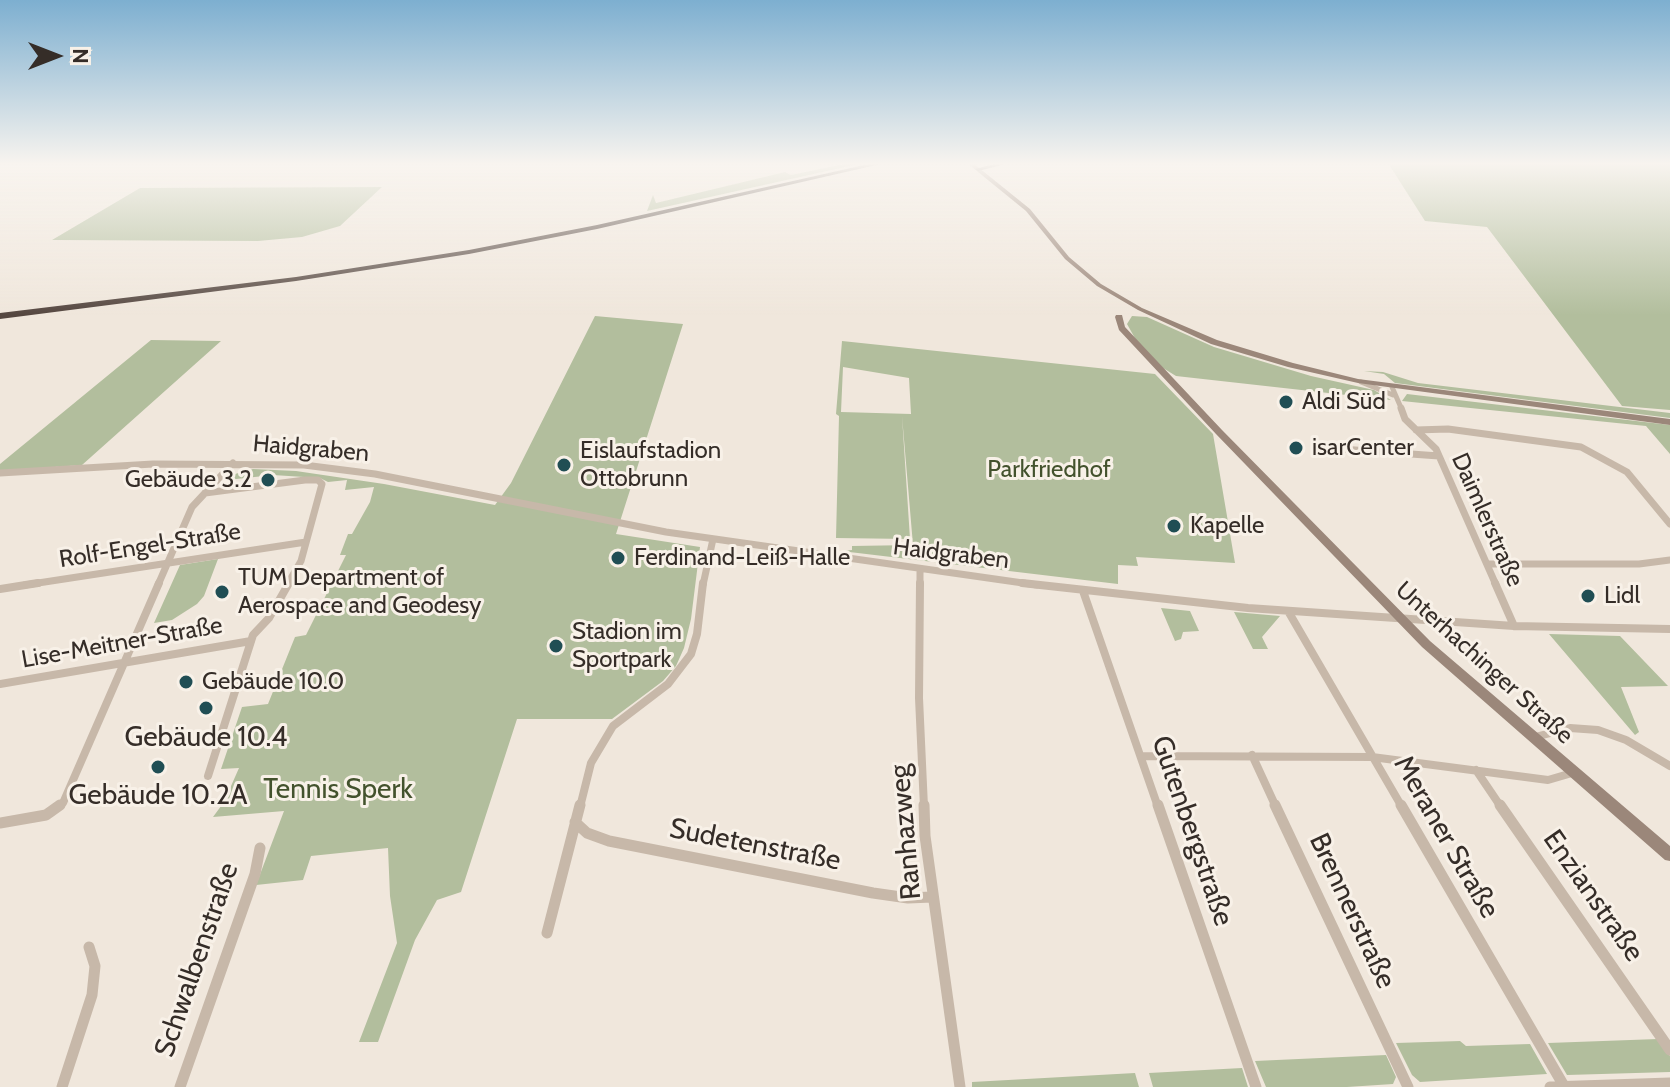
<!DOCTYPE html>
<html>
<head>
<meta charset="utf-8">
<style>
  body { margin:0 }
  #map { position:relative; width:1670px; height:1087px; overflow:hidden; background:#f0e7dc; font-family:Cabin,sans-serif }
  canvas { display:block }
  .north { position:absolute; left:16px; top:16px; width:80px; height:80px; -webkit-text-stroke:6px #f8f1e8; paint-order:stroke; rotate:90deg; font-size:22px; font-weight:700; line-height:32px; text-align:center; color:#352d28 }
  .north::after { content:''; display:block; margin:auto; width:28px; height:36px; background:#352d28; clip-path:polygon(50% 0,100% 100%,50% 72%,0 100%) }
</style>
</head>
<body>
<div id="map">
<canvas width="1670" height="1087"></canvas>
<div class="north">N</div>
</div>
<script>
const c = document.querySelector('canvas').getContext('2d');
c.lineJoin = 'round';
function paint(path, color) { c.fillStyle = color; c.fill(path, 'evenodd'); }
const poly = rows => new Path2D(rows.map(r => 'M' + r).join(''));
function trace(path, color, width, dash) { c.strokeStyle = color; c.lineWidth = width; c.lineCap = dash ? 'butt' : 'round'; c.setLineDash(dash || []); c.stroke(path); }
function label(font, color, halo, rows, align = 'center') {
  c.font = font + ' Cabin,sans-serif'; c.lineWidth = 6; c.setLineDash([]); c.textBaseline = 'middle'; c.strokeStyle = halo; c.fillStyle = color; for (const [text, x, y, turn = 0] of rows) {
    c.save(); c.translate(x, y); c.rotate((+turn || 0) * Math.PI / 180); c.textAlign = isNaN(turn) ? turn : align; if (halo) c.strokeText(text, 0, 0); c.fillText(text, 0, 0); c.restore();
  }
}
paint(poly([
  [849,163,863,163,647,211,653,195,656,203,785,172,791,175],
  [1388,163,1670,163,1670,410,1622,406,1487,227,1425,221],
  [382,187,340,226,302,237,258,241,52,240,140,188],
  [595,316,683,324,616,534,700,547,691,619,684,648,676,666,663,681,612,719,517,719,461,892,437,900,415,940,378,1042,359,1042,397,943,390,896,388,848,311,856,303,880,256,885,284,811,213,817,224,802,239,768,221,769,242,707,268,704,295,637,306,635,346,555,340,555,348,534,352,534,370,502,374,487,345,490,347,480,328,482,320,478,273,475,227,480,235,474,253,469,296,471,384,484,495,505,511,483],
  [1132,316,1147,317,1214,347,1311,376,1374,390,1391,400,1176,376,1163,368,1136,340,1127,324],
  [151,340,221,341,82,465,0,471,0,464],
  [842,341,1155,374,1213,434,1235,563,1136,557,1138,566,1118,565,1118,584,841,551,852,550,852,546,913,545,902,416,910,539,836,538,839,416,836,414],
  [843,367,909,378,911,414,841,412],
  [1364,371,1383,372,1418,383,1670,413,1670,418,1395,383,1384,374],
  [1407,394,1670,425,1670,454,1646,426,1402,401],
  [218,559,204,596,197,604,172,620,154,623,180,565],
  [1161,608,1190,611,1199,631,1183,632,1181,639,1175,641],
  [1234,612,1280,616,1262,637,1268,649,1253,649],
  [1549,634,1620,636,1668,686,1621,687,1639,732,1635,735],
  [1658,1039,1670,1056,1670,1072,1567,1075,1548,1043],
  [1460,1041,1466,1046,1530,1044,1547,1074,1420,1082,1412,1075,1396,1043],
  [1386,1055,1396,1077,1393,1084,1347,1087,1266,1087,1255,1061],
  [1242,1068,1248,1087,1153,1087,1149,1073],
  [1135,1073,1139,1087,972,1087,972,1082]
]), '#b2be9d');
trace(poly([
  [1361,382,1393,395],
  [1392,387,1402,410]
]), '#c7b8a9', 5);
trace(poly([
  [1401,408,1405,419,1436,449,1496,585],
  [1416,430,1448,429,1581,447,1627,472,1670,524],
  [1341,449,1439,456],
  [0,473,153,464,304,465,375,474,666,532,1037,585],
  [205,493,305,480,318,480,322,484,301,561,287,585],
  [1487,564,1639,564,1670,560],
  [25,585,306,542],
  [158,585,192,507,233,463],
  [703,585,713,539],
  [920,585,920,571]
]), '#c7b8a9', 7);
trace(poly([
  [920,583,919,698,924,807],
  [1022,583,1248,608,1514,626,1670,629],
  [1495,583,1514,626],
  [0,589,38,583],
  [1083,591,1158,807],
  [1288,611,1402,807],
  [0,684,251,641],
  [1535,737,1570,728,1598,730,1626,740,1670,766],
  [1252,755,1276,807],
  [1141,756,1372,757,1548,780,1572,773],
  [1476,770,1501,807],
  [208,776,253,635,269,618,289,583],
  [58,807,63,803,159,583],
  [580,807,591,763,613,726,668,684,691,654,697,634,703,583]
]), '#c7b8a9', 8);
trace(poly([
  [924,805,925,836,960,1087],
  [1158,805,1256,1087],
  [1275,805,1408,1087],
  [1401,805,1564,1086],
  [1500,805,1670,1050],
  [575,822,587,833,609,841,873,893,908,898,932,897],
  [0,823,46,815,60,805],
  [547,933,580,805],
  [62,1087,92,995,95,966,89,947],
  [180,1087,255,874,260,848],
  [1550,1087,1670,1083]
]), '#c7b8a9', 11);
paint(poly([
  [967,163,973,163,1030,209,1069,257,1101,284,1142,308,1217,340,1293,363,1358,379,1670,419,1670,425,1358,383,1288,367,1211,344,1138,310,1097,286,1065,259,1026,211,967,163],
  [1116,315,1122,315,1125,327,1222,430,1430,641,1670,846,1670,861,1665,860,1422,647,1216,434,1119,330,1115,317,1116,315]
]), '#9b877a');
paint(poly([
  [873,163,885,163,597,229,469,254,296,281,0,319,0,313,296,277,469,250,597,225,873,163],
  [998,163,1010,163,978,171,975,169,998,163]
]), '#554740');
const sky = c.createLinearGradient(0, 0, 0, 315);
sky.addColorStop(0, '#7dafd0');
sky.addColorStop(0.52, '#f8f4ef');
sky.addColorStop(1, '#f8f4ef00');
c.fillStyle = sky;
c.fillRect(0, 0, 1670, 315);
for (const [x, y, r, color] of [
  [1286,402,8,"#204e54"],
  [1296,448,8,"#204e54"],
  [564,465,8,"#204e54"],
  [268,480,8,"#204e54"],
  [1174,526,8,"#204e54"],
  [618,558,8,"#204e54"],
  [222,592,8,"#204e54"],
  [1588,596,8,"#204e54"],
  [556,646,8,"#204e54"],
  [186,682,8,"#204e54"],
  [206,708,8,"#204e54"],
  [158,767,8,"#204e54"]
]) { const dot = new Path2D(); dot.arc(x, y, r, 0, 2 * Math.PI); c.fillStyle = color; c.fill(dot); trace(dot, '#f8f1e8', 3); }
label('24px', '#352d28', '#f8f1e8', [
  ["Aldi Süd",1302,402],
  ["isarCenter",1312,448],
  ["Eislaufstadion",580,451],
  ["Ottobrunn",580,479],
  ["Gebäude 3.2",252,480,"right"],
  ["Kapelle",1190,526],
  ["Ferdinand-Leiß-Halle",634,558],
  ["TUM Department of",238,578],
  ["Aerospace and Geodesy",238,606],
  ["Lidl",1604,596],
  ["Stadion im",572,632],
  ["Sportpark",572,660],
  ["Gebäude 10.0",202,682]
], 'left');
label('24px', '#352d28', '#f8f1e8', [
  ["Haidgraben",311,449,5],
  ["Daimlerstraße",1487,520,66],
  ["Rolf-Engel-Straße",150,546,-9],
  ["Haidgraben",951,554,7],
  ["Lise-Meitner-Straße",122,643,-10],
  ["Unterhachinger Straße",1484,663,42]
]);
label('24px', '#43522d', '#f8f1e8', [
  ["Parkfriedhof",1049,470]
]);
label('28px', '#352d28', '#f8f1e8', [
  ["Gebäude 10.4",206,738],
  ["Gebäude 10.2A",158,796]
]);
label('28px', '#43522d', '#f8f1e8', [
  ["Tennis Sperk",338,790]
]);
label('28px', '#352d28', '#f8f1e8', [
  ["Gutenbergstraße",1192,831,71],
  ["Ranhazweg",906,832,-95],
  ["Meraner Straße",1446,837,60],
  ["Sudetenstraße",755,845,11],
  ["Enzianstraße",1593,896,55],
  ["Brennerstraße",1352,911,65],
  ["Schwalbenstraße",197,960,-71]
]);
</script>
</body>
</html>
